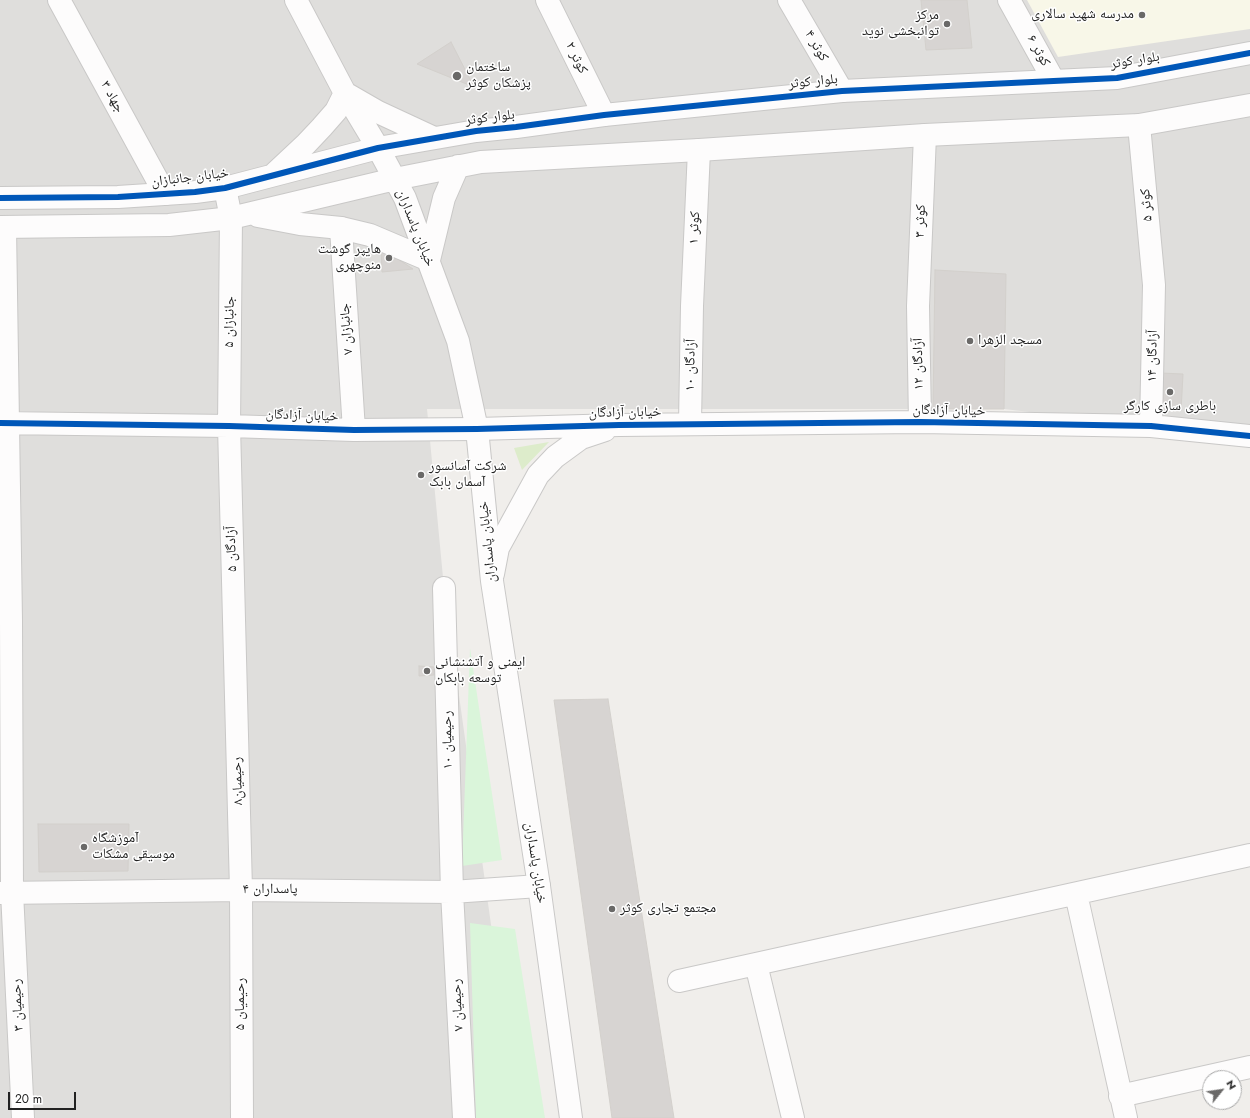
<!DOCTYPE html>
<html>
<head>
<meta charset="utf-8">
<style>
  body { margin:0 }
  #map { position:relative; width:1250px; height:1118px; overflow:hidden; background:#f0eeeb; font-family:Jost,sans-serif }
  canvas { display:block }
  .north { position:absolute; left:1202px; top:1070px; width:40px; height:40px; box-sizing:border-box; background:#fff; border:1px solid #a7a7a7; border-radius:50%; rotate:60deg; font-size:11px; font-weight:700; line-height:16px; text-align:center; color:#222 }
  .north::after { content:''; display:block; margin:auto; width:14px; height:18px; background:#6a6968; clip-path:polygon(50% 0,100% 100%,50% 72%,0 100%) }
  .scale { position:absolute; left:8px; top:1092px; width:68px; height:18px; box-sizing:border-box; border:2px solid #222; border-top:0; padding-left:5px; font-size:12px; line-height:14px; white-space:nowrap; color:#222; -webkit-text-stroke:3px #fff; paint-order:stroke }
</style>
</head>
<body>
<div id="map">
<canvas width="1250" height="1118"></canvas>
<div class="north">N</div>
<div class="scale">20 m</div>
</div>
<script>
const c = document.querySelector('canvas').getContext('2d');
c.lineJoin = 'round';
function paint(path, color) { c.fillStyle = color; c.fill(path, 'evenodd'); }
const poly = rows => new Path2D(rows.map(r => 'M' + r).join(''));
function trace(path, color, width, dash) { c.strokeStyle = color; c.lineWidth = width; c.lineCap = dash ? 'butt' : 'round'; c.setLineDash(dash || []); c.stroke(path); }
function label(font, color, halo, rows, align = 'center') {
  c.font = font + ' Jost,"Noto Naskh Arabic",sans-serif'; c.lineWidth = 3; c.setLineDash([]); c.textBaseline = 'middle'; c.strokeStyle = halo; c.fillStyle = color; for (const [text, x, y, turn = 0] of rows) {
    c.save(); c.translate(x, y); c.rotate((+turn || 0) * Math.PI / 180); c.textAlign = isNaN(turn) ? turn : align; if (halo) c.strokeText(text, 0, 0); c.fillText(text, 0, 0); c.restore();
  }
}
paint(poly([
  [0,0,1250,0,1250,429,1189,431,1004,409,427,409,444,588,518,1118,0,1118]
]), '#dfdedc');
paint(poly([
  [1027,0,1250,0,1250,29,1058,57]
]), '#f8f7e8');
paint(poly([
  [549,442,522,470,514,448]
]), '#ddeccb');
paint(poly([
  [470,648,502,860,462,866],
  [470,923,515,929,545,1118,476,1118]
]), '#daf5da');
const building = poly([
  [921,0,967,0,972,48,926,50,921,0],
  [451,42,474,87,417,64,451,42],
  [381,248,413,269,382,272,381,248],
  [935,270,1006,274,1004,409,933,409,935,270],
  [1160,373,1183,374,1181,411,1158,411,1160,373],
  [419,666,434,667,434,675,419,676,419,666],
  [608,699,674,1118,612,1118,554,700,608,699],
  [38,824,129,824,128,871,39,872,38,824]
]);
paint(building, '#d7d4d2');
trace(building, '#d3d0cc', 1);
const minor = poly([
  [59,0,165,194],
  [547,0,604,115],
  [789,0,842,91],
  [1009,0,1054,81],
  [1139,125,1154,285,1151,426],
  [225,188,231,218,229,426,241,890,242,1118],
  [5,227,11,621,12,892,23,1118],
  [341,228,354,430],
  [920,422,918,306,925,135],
  [0,423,229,426,354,430,477,429,619,425,920,422,1151,426,1250,436],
  [690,424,692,306,699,150],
  [493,574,498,548,538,475,555,457,581,438,605,430],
  [444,588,452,892,464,1118],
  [0,893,241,890,452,892,539,886],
  [1076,894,1126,1118],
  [756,964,793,1118],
  [679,981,1250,855],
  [1120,1096,1250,1067]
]);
const tertiary = poly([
  [296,0,345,93,378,148,405,198,458,341,477,429,492,581,539,886,571,1118],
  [275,173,306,144,322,127,336,111,345,93,378,112,434,138],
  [0,198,118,197,195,192,225,188,378,148,476,131,516,127,604,115,842,91,1117,78,1250,53],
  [258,216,300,224,341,228,370,235,429,260,444,198,458,166],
  [0,227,169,225,231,218,395,179,481,162,699,150,925,135,1139,125,1250,105]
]);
trace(minor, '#c9c8c7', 24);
trace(tertiary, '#c9c8c7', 24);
trace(minor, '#fdfcfc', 22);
trace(tertiary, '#fdfcfc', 22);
trace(poly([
  [0,198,118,197,195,192,225,188,378,148,476,131,516,127,604,115,842,91,1117,78,1250,53],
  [0,423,229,426,354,430,477,429,619,425,920,422,1151,426,1250,436]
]), '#0057b8', 6);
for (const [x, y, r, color] of [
  [1142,15,4,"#6a6968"],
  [947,24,4,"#6a6968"],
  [457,76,5,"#6a6968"],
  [389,258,4,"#6a6968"],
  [970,341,4,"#6a6968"],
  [1170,392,4,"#6a6968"],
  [421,475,4,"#6a6968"],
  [427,671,4,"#6a6968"],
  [84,847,4,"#6a6968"],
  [612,909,4,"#6a6968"]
]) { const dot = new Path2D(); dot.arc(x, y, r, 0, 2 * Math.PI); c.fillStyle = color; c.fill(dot); trace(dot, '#fff', 1.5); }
label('14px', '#222', '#fff', [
  ["مدرسه شهید سالاری",1134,15,"right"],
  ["مرکز",939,16,"right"],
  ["توانبخشی نوید",939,32,"right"],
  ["ساختمان",466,68],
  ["پزشکان کوثر",466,84],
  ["هایپر گوشت",381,250,"right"],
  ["منوچهری",381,266,"right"],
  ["مسجد الزهرا",978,341],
  ["باطری سازی کارگر",1170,407,"center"],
  ["شرکت آسانسور",429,467],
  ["آسمان بابک",429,483],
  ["ایمنی و آتشنشانی",435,663],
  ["توسعه بابکان",435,679],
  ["آموزشگاه",92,839],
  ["موسیقی مشکات",92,855],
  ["مجتمع تجاری کوثر",620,909]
], 'left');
label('14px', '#222', '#fff', [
  ["کوثر ۴",816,46,60],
  ["کوثر ۶",1038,51,61],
  ["کوثر ۲",576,58,64],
  ["بلوار کوثر",1135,61,-9],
  ["بلوار کوثر",813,82,-6],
  ["جهاد ۳",112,97,61],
  ["بلوار کوثر",490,118,-7],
  ["خیابان جانبازان",190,178,-7],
  ["کوثر ۵",1147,205,-95],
  ["کوثر ۳",921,221,-88],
  ["خیابان پاسداران",415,228,68],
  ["کوثر ۱",695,228,-87],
  ["جانبازان ۵",230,322,-89],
  ["جانبازان ۷",347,329,-94],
  ["آزادگان ۱۴",1153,356,-89],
  ["آزادگان ۱۲",919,364,-91],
  ["آزادگان ۱۰",691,365,-89],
  ["خیابان آزادگان",949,411,1],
  ["خیابان آزادگان",625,413,-1],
  ["خیابان آزادگان",302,416,2],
  ["خیابان پاسداران",488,542,-96],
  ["آزادگان ۵",232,549,-92],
  ["رحیمیان ۱۰",448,740,-91],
  ["رحیمیان۸",238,781,-92],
  ["خیابان پاسداران",535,863,81],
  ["پاسداران ۴",270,890],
  ["رحیمیان ۵",241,1004,-90],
  ["رحیمیان ۳",18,1005,-93],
  ["رحیمیان ۷",458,1005,-93]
]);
</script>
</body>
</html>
